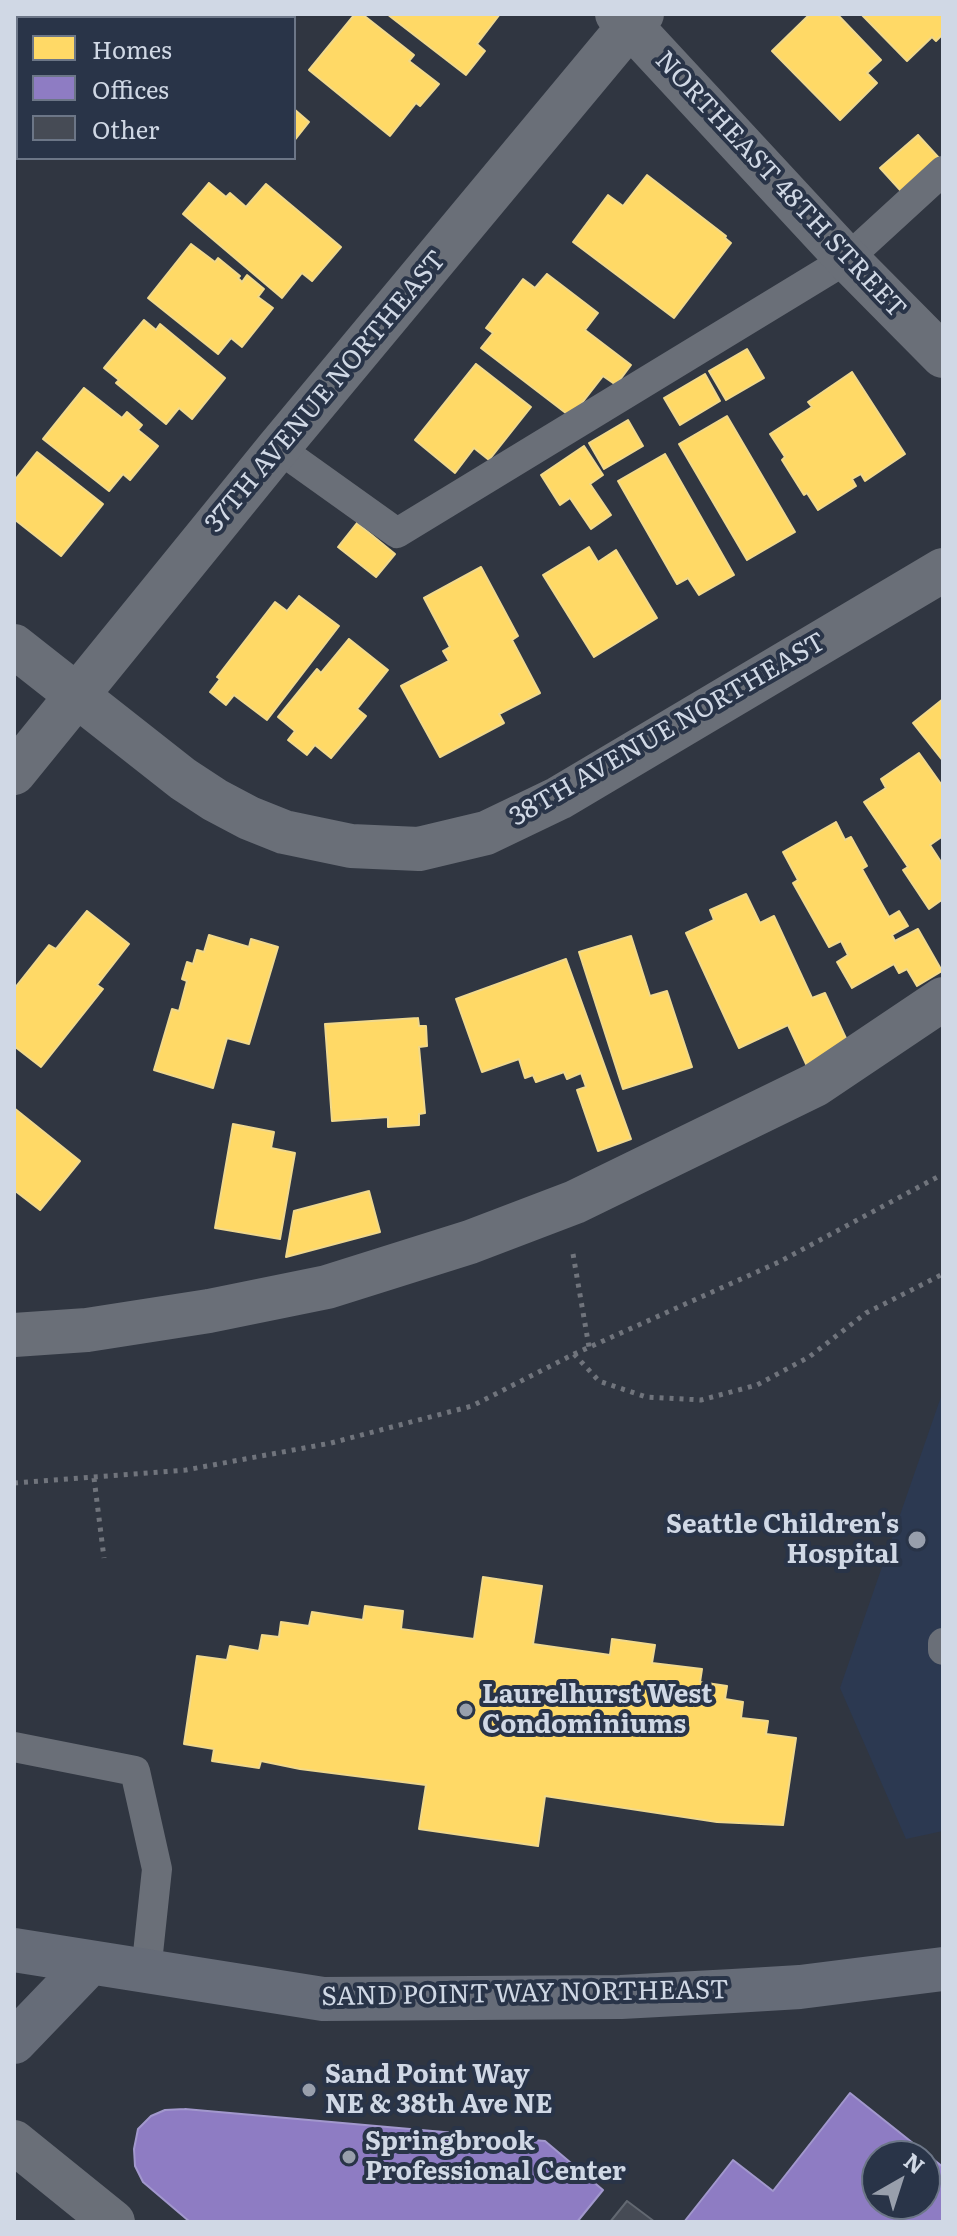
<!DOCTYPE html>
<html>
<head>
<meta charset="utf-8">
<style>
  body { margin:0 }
  #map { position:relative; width:957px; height:2236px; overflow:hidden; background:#303641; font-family:Literata,serif }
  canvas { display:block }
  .frame { position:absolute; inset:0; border:16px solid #d0d8e5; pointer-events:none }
  .legend { position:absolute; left:16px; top:16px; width:280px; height:144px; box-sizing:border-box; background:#293448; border:2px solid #6c7687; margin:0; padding:10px 14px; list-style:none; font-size:24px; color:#d0d8e5 }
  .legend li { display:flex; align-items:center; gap:16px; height:40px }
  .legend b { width:40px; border:2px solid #6c7687 }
  .north { position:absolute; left:861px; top:2140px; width:80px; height:80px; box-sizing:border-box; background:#293448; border:2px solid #6c7687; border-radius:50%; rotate:39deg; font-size:22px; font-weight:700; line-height:32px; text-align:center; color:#d0d8e5 }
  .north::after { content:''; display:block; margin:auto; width:28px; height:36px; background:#989fac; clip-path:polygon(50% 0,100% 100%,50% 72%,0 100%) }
</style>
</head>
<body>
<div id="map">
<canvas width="957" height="2236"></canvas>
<div class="frame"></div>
<ul class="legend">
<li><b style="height:22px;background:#ffd966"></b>Homes</li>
<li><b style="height:22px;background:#8e7cc3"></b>Offices</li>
<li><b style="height:22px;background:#464b55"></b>Other</li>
</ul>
<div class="north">N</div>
</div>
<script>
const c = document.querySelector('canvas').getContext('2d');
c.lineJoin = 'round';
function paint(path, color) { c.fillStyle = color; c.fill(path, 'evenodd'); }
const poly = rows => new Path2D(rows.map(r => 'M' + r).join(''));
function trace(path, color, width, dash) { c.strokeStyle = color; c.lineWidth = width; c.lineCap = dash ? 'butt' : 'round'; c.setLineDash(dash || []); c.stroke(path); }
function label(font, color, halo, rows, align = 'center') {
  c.font = font + ' Literata,serif'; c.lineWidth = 8; c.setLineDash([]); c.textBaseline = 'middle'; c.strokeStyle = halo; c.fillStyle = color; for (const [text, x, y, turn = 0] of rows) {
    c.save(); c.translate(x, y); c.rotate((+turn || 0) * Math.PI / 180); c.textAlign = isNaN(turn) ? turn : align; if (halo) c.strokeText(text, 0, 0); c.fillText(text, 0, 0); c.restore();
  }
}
paint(poly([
  [943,1391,943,1831,906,1839,840,1688]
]), '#2c3951');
const homes = poly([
  [37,14,118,14,115,18,42,18,37,14],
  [355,14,362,14,414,55,409,61,439,84,420,106,416,103,390,136,309,70,355,14],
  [387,14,500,14,477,44,485,51,466,75,387,14],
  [810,14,837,14,881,60,867,73,877,83,840,120,772,51,810,14],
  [861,14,943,14,943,38,941,36,936,41,932,37,907,61,861,14],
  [14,43,18,47,18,115,14,120,14,43],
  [294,109,309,122,294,141,294,109],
  [918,135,939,158,901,191,880,168,918,135],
  [647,175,726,236,725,238,731,243,674,318,573,242,608,195,623,206,647,175],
  [209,183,226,197,230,193,246,207,266,184,341,247,312,281,302,273,282,298,183,214,209,183],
  [191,244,215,262,218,258,240,276,238,278,242,282,247,275,264,289,258,297,273,308,242,347,231,338,218,354,148,298,191,244],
  [547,274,598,313,585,330,631,365,616,385,603,376,571,417,481,348,493,333,486,328,523,279,535,288,547,274],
  [144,320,156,330,160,324,225,378,192,419,179,408,166,424,116,383,119,380,104,368,144,320],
  [747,349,764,378,726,400,709,371,747,349],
  [476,364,531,407,489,460,474,448,455,473,415,440,476,364],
  [852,372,905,454,865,481,861,474,852,479,856,486,818,510,807,493,804,495,782,460,785,457,770,434,812,407,808,402,852,372],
  [705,374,720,401,680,425,664,398,705,374],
  [84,388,122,418,127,412,142,425,138,430,158,446,130,480,123,474,109,491,43,439,84,388],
  [727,416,795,532,747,560,679,444,727,416],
  [628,420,643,446,604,469,589,443,628,420],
  [584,446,603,475,590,484,611,515,591,529,570,498,560,505,541,475,584,446],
  [37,452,103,504,61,556,14,519,14,481,37,452],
  [665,454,734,575,699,595,688,578,677,584,618,481,665,454],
  [357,523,395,554,376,577,338,547,357,523],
  [589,547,598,562,616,550,657,618,594,657,543,575,589,547],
  [481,567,518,636,512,640,540,693,499,714,504,723,440,757,401,686,449,661,443,651,450,647,424,598,481,567],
  [299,596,339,626,267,720,234,695,226,705,210,692,220,679,217,677,275,602,287,611,299,596],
  [349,639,388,670,357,709,366,716,331,758,315,745,307,755,288,740,295,731,278,717,317,669,321,673,349,639],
  [943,699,943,761,913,723,943,699],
  [919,753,941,784,943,783,943,836,930,845,943,865,943,899,929,909,903,870,908,867,864,802,886,788,881,779,919,753],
  [836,822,845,840,851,837,867,866,862,869,889,917,899,911,908,926,892,935,895,941,918,929,942,971,917,986,907,969,899,973,894,964,852,988,837,962,848,955,841,941,829,947,793,883,798,880,783,852,836,822],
  [746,894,760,923,774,916,812,998,825,993,850,1047,807,1066,788,1025,739,1048,686,933,714,920,710,910,746,894],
  [87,911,129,944,97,985,103,989,41,1067,14,1046,14,989,49,945,56,949,87,911],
  [209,935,249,947,251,939,278,947,249,1044,227,1038,213,1088,154,1070,172,1009,179,1011,187,981,182,979,187,962,193,964,197,950,204,952,209,935],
  [631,936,650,996,667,991,692,1067,623,1089,579,952,631,936],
  [566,959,631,1139,598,1151,577,1090,586,1087,581,1073,567,1079,564,1072,536,1082,533,1075,525,1078,519,1059,482,1072,456,999,566,959],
  [418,1018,419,1026,426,1026,427,1046,419,1047,425,1113,419,1114,419,1125,388,1127,388,1117,332,1121,325,1024,418,1018],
  [14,1108,80,1161,40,1210,14,1190,14,1108],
  [233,1124,274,1132,271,1148,295,1153,280,1239,215,1228,233,1124],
  [369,1191,380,1232,286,1257,294,1211,369,1191],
  [483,1577,542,1586,533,1644,610,1655,612,1639,655,1645,652,1663,702,1669,700,1682,727,1686,725,1699,743,1702,741,1718,768,1721,766,1734,796,1738,783,1825,717,1822,545,1796,538,1846,419,1829,426,1785,300,1769,261,1761,259,1768,212,1761,214,1749,184,1744,197,1656,227,1660,230,1646,259,1651,262,1635,279,1637,281,1622,309,1626,312,1612,363,1620,365,1606,403,1611,401,1629,474,1639,483,1577]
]);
paint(homes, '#ffd966');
trace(homes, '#f1d98c', 2);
const offices = poly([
  [850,2093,943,2167,943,2222,684,2222,733,2160,773,2191,850,2093],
  [877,2156,925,2156,925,2204,877,2204,877,2156],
  [185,2109,545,2141,603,2190,577,2222,190,2222,143,2182,135,2166,134,2149,138,2129,151,2116,165,2110,185,2109]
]);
paint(offices, '#8e7cc3');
trace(offices, '#a298cd', 2);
const building = poly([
  [627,2201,655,2222,610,2222,627,2201]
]);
paint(building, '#464b55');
trace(building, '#626871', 2);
trace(poly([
  [573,1254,589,1347],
  [574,1354,599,1381,646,1397,701,1400,757,1385,809,1357,866,1313,943,1274],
  [94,1478,104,1558],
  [14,1483,186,1470,331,1443,472,1406,574,1354,779,1262,943,1174]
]), '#70747c', 5, [4, 6]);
trace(poly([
  [278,448,397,533,847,259,943,171],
  [943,1643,943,1650],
  [14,1747,135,1771,157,1869,146,1972]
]), '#6a6f78', 30);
trace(poly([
  [617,14,630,25,847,259,943,356],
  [14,646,183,779,215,800,249,818,284,832,351,846,419,849,486,833,559,798,943,570],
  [14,773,278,448,630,25,642,14],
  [14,1335,87,1330,209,1311,327,1287,470,1242,575,1202,815,1085,943,999]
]), '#6a6f78', 44);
trace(poly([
  [14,2142,113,2222]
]), '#6a6f78', 44);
trace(poly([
  [14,1950,323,1999,621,1997,733,1991,800,1987,943,1969],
  [14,2042,89,1964]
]), '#666c78', 44);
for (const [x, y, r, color] of [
  [917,1540,10,"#989fac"],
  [466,1710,8,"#989fac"],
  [309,2090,8,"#989fac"],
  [349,2157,8,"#989fac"]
]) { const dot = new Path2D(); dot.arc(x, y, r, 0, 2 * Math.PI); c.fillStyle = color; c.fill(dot); trace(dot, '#293448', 3); }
label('26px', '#d0d8e5', '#293448', [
  ["NORTHEAST 48TH STREET",780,185,47],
  ["37TH AVENUE NORTHEAST",326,392,-50],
  ["38TH AVENUE NORTHEAST",668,730,-30],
  ["SAND POINT WAY NORTHEAST",525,1994,-1]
]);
label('bold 26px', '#d0d8e5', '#293448', [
  ["Seattle Children's",899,1525,"right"],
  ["Hospital",899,1555,"right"],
  ["Laurelhurst West",482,1695],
  ["Condominiums",482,1725],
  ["Sand Point Way",325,2075],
  ["NE & 38th Ave NE",325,2105],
  ["Springbrook",365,2142],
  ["Professional Center",365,2172]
], 'left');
</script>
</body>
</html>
